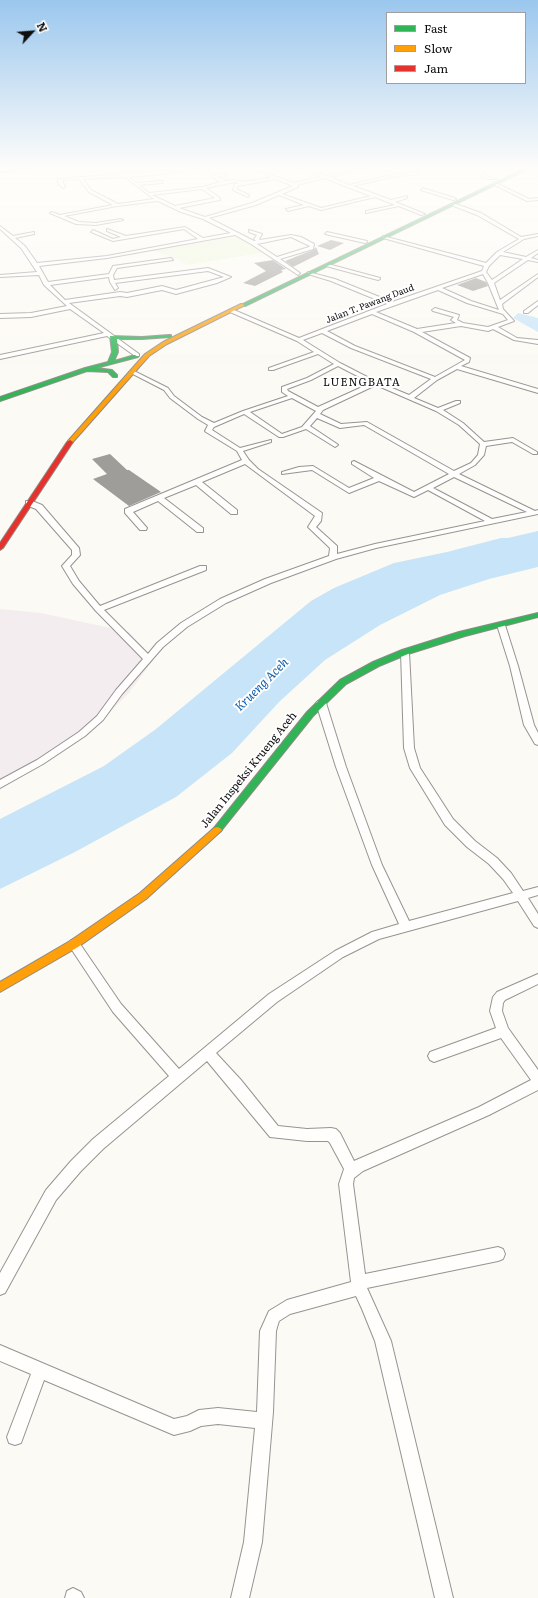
<!DOCTYPE html>
<html>
<head>
<meta charset="utf-8">
<style>
  body { margin:0 }
  #map { position:relative; width:538px; height:1598px; overflow:hidden; background:#fcfaf4; font-family:Literata,serif }
  canvas { display:block }
  .legend { position:absolute; left:386px; top:12px; width:140px; height:72px; box-sizing:border-box; background:#fff; border:1px solid #9f9f9f; margin:0; padding:5px 7px; list-style:none; font-size:12px; color:#0e0e0e }
  .legend li { display:flex; align-items:center; gap:8px; height:20px }
  .legend b { width:20px; border:1px solid #9f9f9f }
  .north { position:absolute; left:12px; top:12px; width:40px; height:40px; -webkit-text-stroke:3px #fff; paint-order:stroke; rotate:64deg; font-size:11px; font-weight:700; line-height:16px; text-align:center; color:#0e0e0e }
  .north::after { content:''; display:block; margin:auto; width:14px; height:18px; background:#0e0e0e; clip-path:polygon(50% 0,100% 100%,50% 72%,0 100%) }
</style>
</head>
<body>
<div id="map">
<canvas width="538" height="1598"></canvas>
<ul class="legend">
<li><b style="height:5px;background:#30b455"></b>Fast</li>
<li><b style="height:5px;background:#ff9f0a"></b>Slow</li>
<li><b style="height:5px;background:#e5322d"></b>Jam</li>
</ul>
<div class="north">N</div>
</div>
<script>
const c = document.querySelector('canvas').getContext('2d');
c.lineJoin = 'round';
function paint(path, color) { c.fillStyle = color; c.fill(path, 'evenodd'); }
const poly = rows => new Path2D(rows.map(r => 'M' + r).join(''));
function trace(path, color, width, dash) { c.strokeStyle = color; c.lineWidth = width; c.lineCap = dash ? 'butt' : 'round'; c.setLineDash(dash || []); c.stroke(path); }
function label(font, color, halo, rows, align = 'center') {
  c.font = font + ' Literata,serif'; c.lineWidth = 4; c.setLineDash([]); c.textBaseline = 'middle'; c.strokeStyle = halo; c.fillStyle = color; for (const [text, x, y, turn = 0] of rows) {
    c.save(); c.translate(x, y); c.rotate((+turn || 0) * Math.PI / 180); c.textAlign = isNaN(turn) ? turn : align; if (halo) c.strokeText(text, 0, 0); c.fillText(text, 0, 0); c.restore();
  }
}
paint(poly([
  [0,609,41,613,129,632,154,659,128,694,86,736,0,790]
]), '#f4edf0');
paint(poly([
  [238,236,266,252,188,265,177,259,151,250]
]), '#eef6dc');
paint(poly([
  [518,313,538,318,538,332,513,318],
  [538,531,538,567,489,579,440,595,380,625,325,660,279,702,232,753,176,797,73,853,0,889,0,819,104,766,156,729,311,601,334,588,394,563,447,552,501,538,508,538]
]), '#c8e4f8');
paint(poly([
  [331,240,344,243,330,250,317,246],
  [316,247,319,254,293,267,285,261,313,250],
  [273,260,286,269,281,270,283,272,255,286,243,283,266,271,254,263],
  [476,278,486,282,488,286,473,291,457,285],
  [110,454,127,470,129,470,161,492,129,506,93,479,107,474,92,459]
]), '#9f9d99');
const street = poly([
  [116,168,120,168,127,174,204,168,154,175,129,177,136,183,163,181,162,183,139,185,149,193,203,187,221,182,212,177,212,175,226,173,227,175,217,177,226,181,235,180,244,182,271,178,255,168,259,168,267,173,293,183,321,177,299,168,304,168,326,176,369,168,330,177,349,185,396,174,419,172,420,174,396,176,353,186,391,200,407,196,407,198,395,202,425,214,421,215,399,206,366,213,366,211,395,205,375,197,321,210,309,206,288,211,286,209,304,205,279,195,256,205,209,218,254,241,256,241,254,239,257,235,249,232,249,230,262,234,259,239,260,240,291,235,301,237,314,244,313,249,280,259,300,273,298,275,251,244,235,235,107,258,39,266,48,282,109,274,113,266,171,258,173,260,117,268,113,275,114,280,208,268,231,277,217,283,176,294,162,290,127,297,120,296,69,303,139,354,139,356,135,356,107,336,0,359,0,355,104,333,70,309,31,317,0,318,0,314,31,313,67,306,44,285,39,275,0,277,0,275,37,272,21,248,0,229,0,226,13,236,34,232,34,234,15,238,25,246,37,263,107,256,198,239,184,229,113,241,91,232,93,230,113,239,121,237,107,231,107,229,126,236,185,227,203,238,231,233,203,219,181,212,158,201,117,206,64,216,79,222,96,223,121,219,123,220,96,225,76,224,50,213,52,212,60,215,113,205,89,192,79,179,62,180,65,187,63,188,58,183,58,179,123,174,116,168],
  [125,177,154,199,118,204,91,190,83,179,125,177],
  [325,178,347,187,371,196,321,208,282,194,298,187,297,185,325,178],
  [276,179,293,186,252,203,205,217,179,208,220,200,220,198,206,188,235,182,239,183,235,184,233,190,248,197,249,195,236,189,238,186,276,179],
  [202,189,215,198,175,206,152,195,202,189],
  [291,237,310,246,309,247,277,257,257,244,291,237],
  [208,271,224,277,176,290,162,286,127,293,120,292,65,300,50,285,109,277,110,282,115,290,118,288,115,283,208,271],
  [474,168,478,168,488,177,497,179,486,179,474,168],
  [494,182,529,199,538,198,538,200,527,201,493,184,494,182],
  [422,188,455,198,456,199,453,200,421,190,422,188],
  [453,203,481,213,521,237,538,234,538,236,524,239,503,252,526,257,538,250,538,253,531,258,538,260,538,262,528,260,494,283,500,300,538,274,538,277,502,304,503,309,514,321,498,327,517,338,538,340,538,344,514,340,493,329,488,331,461,326,422,332,470,358,469,362,461,366,538,389,538,393,457,369,437,380,414,398,438,408,456,401,460,401,460,403,443,410,463,423,484,442,513,438,537,452,537,454,533,454,512,442,486,446,484,455,475,465,459,474,535,511,538,510,538,514,376,548,336,559,271,583,226,603,187,627,163,647,122,694,103,720,85,736,43,764,0,788,0,780,37,760,79,732,97,716,116,690,143,659,96,611,73,584,62,566,72,555,72,550,36,509,26,505,26,501,32,501,42,505,79,548,80,555,70,566,79,581,100,606,200,566,206,566,206,570,104,610,148,654,157,643,181,623,220,599,265,579,329,556,330,548,308,527,315,516,245,464,202,482,237,510,237,514,231,514,196,485,164,498,203,528,203,532,197,532,158,501,133,512,147,528,146,530,140,530,125,513,125,509,242,460,237,451,206,432,205,431,208,425,198,419,170,398,164,390,129,372,134,371,168,388,174,396,202,417,214,423,243,411,288,396,282,392,282,387,307,378,334,364,318,354,273,370,269,370,269,368,314,352,297,341,230,312,230,310,234,310,299,338,387,304,331,281,308,274,308,272,335,279,392,302,482,271,484,266,383,238,383,236,486,263,497,252,519,239,477,215,451,205,453,203],
  [500,255,523,259,492,280,486,272,489,266,500,255],
  [483,274,488,283,499,310,471,301,442,288,483,274],
  [438,290,467,303,503,314,508,320,488,327,463,323,457,320,459,315,435,308,432,310,433,311,454,317,451,320,456,323,417,329,376,312,438,290],
  [372,314,414,332,465,360,435,377,355,346,327,331,372,314],
  [322,333,351,348,431,379,409,395,375,381,340,363,303,340,322,333],
  [338,366,371,383,318,407,288,391,287,389,311,380,338,366],
  [376,385,436,411,459,425,480,444,478,455,471,463,454,471,367,422,341,424,320,414,323,410,376,385],
  [292,398,316,411,302,427,282,434,250,412,292,398],
  [244,414,279,437,283,437,306,429,335,447,338,445,337,444,310,426,317,418,340,428,364,425,449,474,414,492,354,461,352,462,352,464,374,478,349,488,313,466,299,467,282,472,282,474,312,470,349,493,379,481,414,497,428,490,485,521,375,544,337,554,337,546,316,527,321,521,322,513,258,469,249,460,243,451,271,442,271,440,240,448,212,430,214,427,244,414],
  [454,477,527,512,492,519,433,488,454,477],
  [327,232,367,241,367,242,365,243,325,234,327,232],
  [328,264,380,278,380,279,378,280,326,266,328,264],
  [538,301,538,305,528,313,524,313,524,311,538,301],
  [501,622,505,625,518,666,534,725,538,733,538,745,535,744,524,725,510,666,497,625,501,622],
  [405,649,409,652,414,748,420,768,453,819,475,841,497,858,511,873,523,891,538,887,538,895,528,898,538,914,538,928,534,926,518,901,379,939,343,957,277,1002,216,1053,241,1080,278,1126,307,1129,331,1128,336,1129,340,1133,354,1161,479,1107,531,1080,501,1038,434,1062,430,1060,428,1056,430,1052,496,1028,490,1011,493,997,497,992,538,974,538,984,505,1000,503,1003,502,1011,508,1028,538,1070,538,1090,489,1115,363,1171,354,1178,353,1184,365,1274,498,1247,503,1249,505,1254,503,1259,498,1261,367,1288,391,1341,453,1598,435,1598,375,1341,362,1309,356,1296,290,1314,279,1321,278,1324,276,1331,273,1412,262,1542,249,1598,231,1598,244,1542,255,1428,218,1424,201,1426,190,1431,174,1435,44,1380,21,1443,15,1445,9,1443,7,1437,31,1374,0,1361,0,1345,174,1419,187,1416,199,1410,218,1408,257,1412,260,1331,269,1311,287,1300,351,1282,339,1184,344,1169,330,1143,328,1141,307,1141,270,1137,207,1061,103,1149,81,1171,56,1200,5,1293,0,1295,0,1273,46,1190,71,1161,93,1139,169,1076,113,1012,70,947,68,944,70,941,74,939,78,941,121,1004,179,1069,269,994,335,951,372,932,399,924,372,865,336,767,316,703,318,701,324,701,326,703,346,767,382,865,409,921,513,893,503,879,489,864,467,847,445,825,410,768,404,748,401,652,405,649],
  [73,1588,81,1592,84,1598,65,1598,67,1591,73,1588]
]);
const fast = poly([
  [28,168,37,168,0,173,0,171,28,168],
  [526,168,530,168,245,306,241,305,526,168],
  [169,335,171,335,171,337,142,339,117,339,118,352,114,361,135,355,138,357,96,368,112,370,117,375,117,377,113,377,108,372,87,371,0,401,0,397,85,368,108,362,112,352,110,336,142,337,169,335],
  [538,613,538,617,465,636,408,654,379,666,346,684,313,716,220,832,214,832,212,830,214,828,307,712,340,680,373,662,402,650,459,632,538,613]
]);
const slow = poly([
  [241,304,245,305,167,344,149,356,72,443,68,443,68,441,145,354,163,342,241,304],
  [217,827,220,828,222,830,220,832,146,899,78,947,0,992,0,982,70,941,140,893,214,828,217,827]
]);
const jam = poly([
  [70,440,73,442,3,548,0,550,0,543,67,442,70,440]
]);
trace(street, '#959492', 2);
trace(fast, '#8c8b88', 2);
trace(slow, '#8c8b88', 2);
trace(jam, '#8c8b88', 2);
paint(street, '#fffefd');
paint(fast, '#30b455');
paint(slow, '#ff9f0a');
paint(jam, '#e5322d');
const sky = c.createLinearGradient(0, 0, 0, 392);
sky.addColorStop(0, '#9bc7ee');
sky.addColorStop(0.43, '#fefdfa');
sky.addColorStop(1, '#fefdfa00');
c.fillStyle = sky;
c.fillRect(0, 0, 538, 392);
label('9px', '#0e0e0e', '#fff', [
  ["Jalan T. Pawang Daud",370,304,-21]
]);
c.letterSpacing = '1px';
label('11px', '#0e0e0e', '#fff', [
  ["LUENGBATA",362,383]
]);
c.letterSpacing = '0px';
label('11px', '#0e0e0e', '#fff', [
  ["Jalan Inspeksi Krueng Aceh",249,770,-51]
]);
label('italic 12px', '#115ca7', '#fff', [
  ["Krueng Aceh",262,685,-45]
]);
</script>
</body>
</html>
